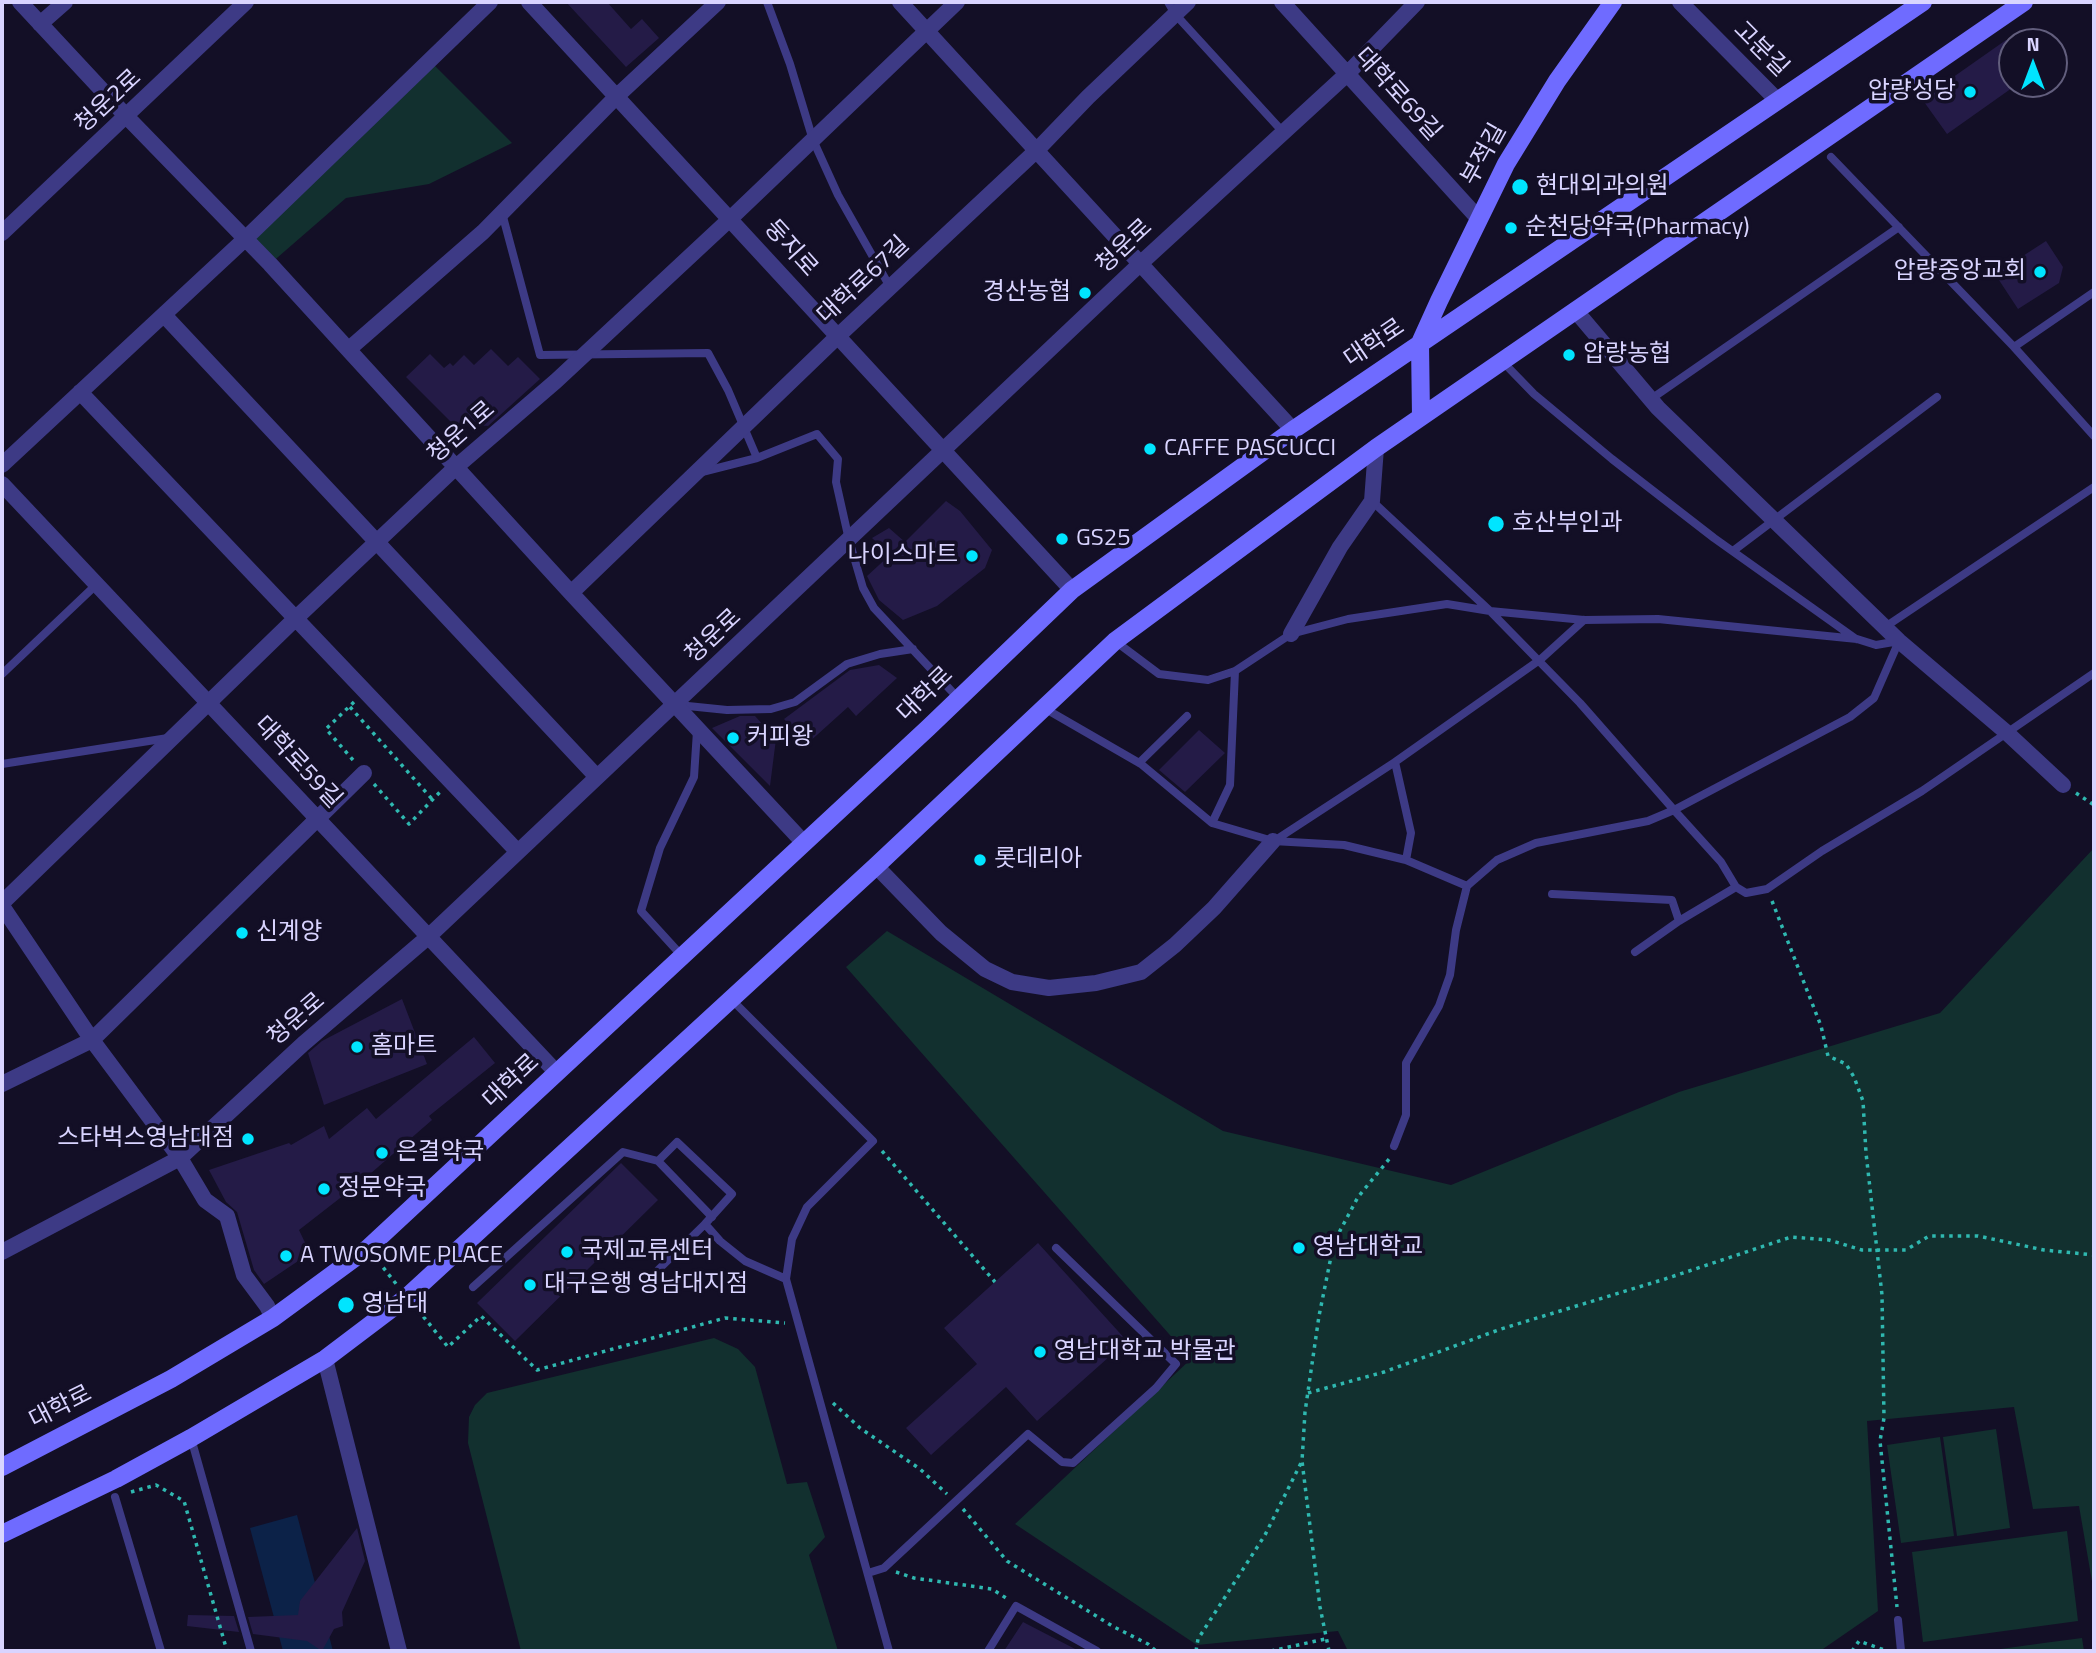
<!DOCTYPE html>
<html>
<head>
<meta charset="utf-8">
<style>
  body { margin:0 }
  #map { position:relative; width:2096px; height:1653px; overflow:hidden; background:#130f26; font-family:"Titillium Web",sans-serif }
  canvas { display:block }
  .frame { position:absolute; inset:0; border:4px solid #d9d4ff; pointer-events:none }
  .north { position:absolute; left:1998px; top:28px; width:70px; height:70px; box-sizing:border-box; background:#130f26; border:2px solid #625e7d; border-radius:50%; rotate:0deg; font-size:19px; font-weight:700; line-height:28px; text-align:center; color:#d9d4ff }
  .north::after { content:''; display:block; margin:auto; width:24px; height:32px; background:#00e5ff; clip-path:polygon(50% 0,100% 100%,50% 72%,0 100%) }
</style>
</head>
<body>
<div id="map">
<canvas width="2096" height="1653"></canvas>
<div class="frame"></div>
<div class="north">N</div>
</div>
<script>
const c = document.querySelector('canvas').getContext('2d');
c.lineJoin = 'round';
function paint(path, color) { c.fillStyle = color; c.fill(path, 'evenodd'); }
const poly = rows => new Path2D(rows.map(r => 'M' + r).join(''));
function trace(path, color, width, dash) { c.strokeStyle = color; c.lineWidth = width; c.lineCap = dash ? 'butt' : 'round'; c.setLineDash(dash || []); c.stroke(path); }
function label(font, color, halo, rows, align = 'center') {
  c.font = font + ' "Titillium Web","Noto Sans KR",sans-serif'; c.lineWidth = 7; c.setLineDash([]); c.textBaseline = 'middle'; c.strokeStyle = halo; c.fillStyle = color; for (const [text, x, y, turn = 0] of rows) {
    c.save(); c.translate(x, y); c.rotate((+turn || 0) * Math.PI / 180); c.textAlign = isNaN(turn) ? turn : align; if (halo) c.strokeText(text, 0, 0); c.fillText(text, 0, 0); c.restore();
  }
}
paint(poly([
  [430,61,512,143,429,184,346,198,270,264,245,239],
  [2094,848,2094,1593,2079,1506,2033,1509,2014,1407,1867,1421,1878,1611,1820,1651,1348,1651,1338,1631,1197,1645,1015,1524,1191,1359,846,967,887,931,1223,1131,1451,1185,1679,1092,1940,1013],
  [714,1338,738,1349,755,1367,787,1484,807,1482,825,1537,809,1555,838,1651,521,1651,468,1443,469,1417,475,1405,487,1393],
  [1996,1429,2010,1528,1957,1536,1943,1437],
  [1940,1437,1954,1536,1901,1543,1887,1445],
  [2067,1531,2078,1621,1923,1642,1912,1552],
  [2082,1638,2084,1651,1986,1651,2044,1643]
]), '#12302f');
paint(poly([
  [297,1515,333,1651,283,1651,250,1528]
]), '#0c2248');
paint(poly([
  [566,2,607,2,631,29,642,19,659,38,626,67],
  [2006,40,2012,48,2012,88,1947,134,1922,99],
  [2046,241,2063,267,2059,283,2018,309,1995,274],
  [491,349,508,366,518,357,540,379,488,426,452,423,406,377,430,354,444,368,450,363,453,366,464,355,474,365],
  [946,501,960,511,992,550,985,568,937,606,903,620,879,600,867,576,890,555,872,538,889,528,905,542],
  [879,665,897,678,856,716,848,707,807,744,784,719,850,670],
  [740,716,755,716,776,739,770,786,712,728],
  [1199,730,1225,753,1185,792,1159,770],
  [402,999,427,1064,324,1105,308,1053,322,1041],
  [474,1037,495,1063,429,1116,432,1120,362,1181,299,1230,310,1253,264,1284,254,1270,237,1212,226,1202,209,1170,289,1143,291,1145,324,1126,329,1139,367,1108,376,1119],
  [621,1163,658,1200,515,1341,477,1303],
  [1038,1243,1127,1341,1037,1421,1006,1387,931,1455,906,1428,977,1364,944,1328],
  [357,1528,365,1561,342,1612,343,1626,334,1629,322,1651,307,1641,253,1634,248,1617,298,1615,300,1601],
  [188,1615,234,1616,239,1632,187,1626],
  [1023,1622,1079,1651,1004,1651]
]), '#241b47');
trace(poly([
  [350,707,432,799],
  [353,760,326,729,354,702],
  [374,784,409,824,440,792],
  [2076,793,2094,805],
  [1772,901,1821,1026,1828,1056,1846,1064,1854,1077,1863,1101,1866,1153,1882,1295,1884,1418,1880,1441,1897,1607],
  [882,1151,995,1282],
  [378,1261,397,1285],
  [418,1310,448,1347,481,1316,537,1370,725,1318,785,1323],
  [1308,1393,1384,1372,1501,1329,1665,1279,1791,1237,1829,1240,1862,1250,1906,1250,1929,1236,1978,1236,2044,1250,2094,1255],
  [833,1403,860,1428,920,1469,947,1494],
  [131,1492,156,1485,184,1501,227,1651],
  [963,1509,1007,1561,1114,1627,1148,1644,1156,1651],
  [896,1572,914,1578,992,1589,1006,1598],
  [1196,1651,1198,1639,1265,1535,1301,1463],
  [1271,1651,1325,1639],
  [1329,1651,1320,1607,1302,1461,1305,1412,1319,1316,1334,1242,1358,1197,1390,1158],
  [1852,1651,1859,1641,1887,1651]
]), '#2fb8b0', 3.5, [3.5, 5]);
trace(poly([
  [767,2,790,64,813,140,838,195,890,287],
  [1168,2,1175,14,1283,132],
  [1831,157,2014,347,2094,436],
  [502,213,540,355,708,353,728,390,757,458],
  [2014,347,2094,292],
  [1501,360,1534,394,1612,459,1714,538,1856,639],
  [1651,399,1899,227],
  [702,472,757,458,817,434,838,459,836,482,849,540,863,588,874,608,958,698],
  [1372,501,1490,611,1580,703,1674,810,1850,717,1874,698,1899,641],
  [1733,551,1937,397],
  [1885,627,2094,487],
  [1115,641,1159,674,1208,680,1235,671,1291,634,1348,619,1447,604,1490,611,1584,620,1658,619,1857,639,1876,645,1899,641],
  [2,674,97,584],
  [678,705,727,710,771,709,795,702,847,664,880,654,913,649],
  [1044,708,1141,764,1212,823,1273,841,1344,845,1406,860,1467,886,1497,860,1536,843,1648,821,1674,810,1721,862,1736,887,1746,893,1767,889,1822,851,1922,791,2094,673],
  [1395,762,1541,659,1584,620],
  [1139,763,1187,716],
  [2,764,168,738],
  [1212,823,1230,785,1235,671],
  [1274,841,1395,762,1411,833,1406,860],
  [1552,894,1672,900,1679,921],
  [1635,952,1679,921,1736,887],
  [682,956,641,911,660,848,694,777,697,731],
  [731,999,873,1141,807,1207,792,1239,786,1279,889,1651],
  [1394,1146,1406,1115,1406,1063,1439,1006,1450,975,1456,930,1467,886],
  [712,1217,658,1161,677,1142,732,1194,705,1224,720,1241,745,1261,786,1279],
  [658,1270,705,1224],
  [473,1287,623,1152,658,1161],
  [191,1438,251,1651],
  [115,1497,161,1651],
  [868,1573,884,1568,1028,1434,1062,1462,1073,1463,1156,1388,1176,1364,1056,1248],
  [1898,1620,1901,1651],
  [988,1651,1016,1606,1097,1651]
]), '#3d3a85', 8);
trace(poly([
  [20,2,127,117,270,264,571,593,804,843],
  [529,2,1072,590],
  [900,2,1293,430],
  [1282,2,1478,218],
  [1680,2,1778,101],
  [40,24,65,2],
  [2,233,246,2],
  [1575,310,1658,408,1899,641,2006,732,2063,785],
  [164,315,597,777],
  [349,349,483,232,617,96,718,2],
  [80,392,518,852],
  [2,465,245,239,490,2],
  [2,484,557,1073],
  [571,593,838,336,1037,150,1088,97,1188,2],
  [1291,634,1340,547,1372,501,1376,448],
  [876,866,941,933,985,969,1012,982,1049,988,1096,983,1141,972,1175,945,1214,908,1273,841],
  [2,903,295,619,456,467,556,381,731,218,957,2],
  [2,906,92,1040,180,1158,205,1200,227,1216,244,1275,267,1306,273,1318],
  [2,1084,92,1040,364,773],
  [2,1252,180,1158,303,1044,428,937,1141,263,1347,74,1417,2],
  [325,1359,399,1651]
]), '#3d3a85', 16);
trace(poly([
  [1421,417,1420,343,1439,301,1506,164,1557,81,1613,2],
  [2,1467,171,1379,273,1318,367,1249,928,728,1072,590,1293,430,1923,2],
  [2,1534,116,1479,191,1438,325,1359,407,1297,876,866,1115,641,1376,448,2024,2]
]), '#6f6bff', 18);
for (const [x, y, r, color] of [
  [1970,92,7,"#00e5ff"],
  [1520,187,9,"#00e5ff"],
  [1511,228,7,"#00e5ff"],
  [2040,272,7,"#00e5ff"],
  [1085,293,7,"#00e5ff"],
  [1569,355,7,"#00e5ff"],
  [1150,449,7,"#00e5ff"],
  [1496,524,9,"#00e5ff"],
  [1062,539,7,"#00e5ff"],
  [972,556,7,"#00e5ff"],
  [733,738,7,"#00e5ff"],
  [980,860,7,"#00e5ff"],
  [242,933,7,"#00e5ff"],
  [357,1047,7,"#00e5ff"],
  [248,1139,7,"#00e5ff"],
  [382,1153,7,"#00e5ff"],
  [324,1189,7,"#00e5ff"],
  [1299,1248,7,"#00e5ff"],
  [567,1252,7,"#00e5ff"],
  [286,1256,7,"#00e5ff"],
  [530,1285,7,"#00e5ff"],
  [346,1305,9,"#00e5ff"],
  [1040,1352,7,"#00e5ff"]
]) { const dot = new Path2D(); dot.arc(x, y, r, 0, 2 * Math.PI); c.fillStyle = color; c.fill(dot); trace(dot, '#130f26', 2.5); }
label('24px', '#d9d4ff', '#130f26', [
  ["고분길",1760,50,45],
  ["대학로69길",1397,95,48],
  ["청운2로",109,102,-43],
  ["부적길",1485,155,-61],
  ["청운로",1125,247,-43],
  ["둥지로",790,249,48],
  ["대학로67길",864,281,-43],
  ["대학로",1375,344,-34],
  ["청운1로",462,433,-41],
  ["청운로",714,637,-43],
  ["대학로",926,695,-44],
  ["대학로59길",297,763,47],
  ["청운로",297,1020,-41],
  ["대학로",512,1082,-43],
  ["대학로",61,1408,-27]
]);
label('24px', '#d9d4ff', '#130f26', [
  ["압량성당",1956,92,"right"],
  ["현대외과의원",1536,187],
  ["순천당약국(Pharmacy)",1525,228],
  ["압량중앙교회",2026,272,"right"],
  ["경산농협",1071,293,"right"],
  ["압량농협",1583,355],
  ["CAFFE PASCUCCI",1164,449],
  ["호산부인과",1512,524],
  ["GS25",1076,539],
  ["나이스마트",958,556,"right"],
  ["커피왕",747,738],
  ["롯데리아",994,860],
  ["신계양",256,933],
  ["홈마트",371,1047],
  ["스타벅스영남대점",234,1139,"right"],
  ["은결약국",396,1153],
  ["정문약국",338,1189],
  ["영남대학교",1313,1248],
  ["국제교류센터",581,1252],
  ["A TWOSOME PLACE",300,1256],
  ["대구은행 영남대지점",544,1285],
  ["영남대",362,1305],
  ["영남대학교 박물관",1054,1352]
], 'left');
</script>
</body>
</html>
